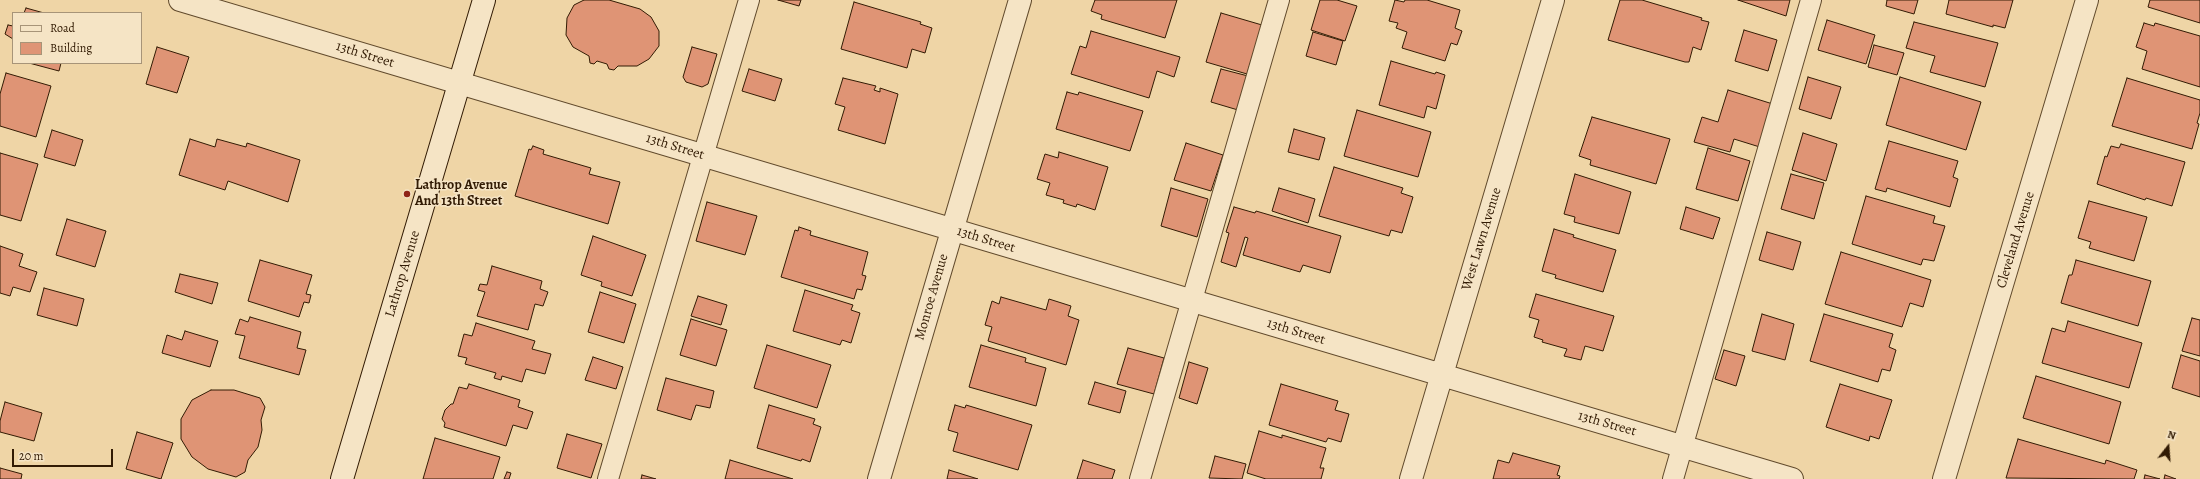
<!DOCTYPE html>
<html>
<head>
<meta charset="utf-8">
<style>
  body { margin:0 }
  #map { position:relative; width:2200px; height:479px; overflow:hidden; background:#efd5a6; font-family:Alegreya,serif }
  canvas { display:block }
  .legend { position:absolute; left:12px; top:12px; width:130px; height:52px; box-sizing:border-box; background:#f5e4c5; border:1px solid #a79478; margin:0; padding:5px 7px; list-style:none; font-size:12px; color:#321b04 }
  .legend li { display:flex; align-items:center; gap:8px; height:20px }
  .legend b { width:20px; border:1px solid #a79478 }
  .north { position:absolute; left:2148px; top:427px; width:40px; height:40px; -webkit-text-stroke:3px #f5e4c5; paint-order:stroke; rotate:17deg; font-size:11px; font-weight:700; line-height:16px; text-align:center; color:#321b04 }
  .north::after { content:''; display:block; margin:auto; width:14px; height:18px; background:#321b04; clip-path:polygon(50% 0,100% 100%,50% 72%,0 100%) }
  .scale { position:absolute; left:12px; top:449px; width:101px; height:18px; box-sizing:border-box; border:2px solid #321b04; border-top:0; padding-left:5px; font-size:12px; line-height:14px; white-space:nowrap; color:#321b04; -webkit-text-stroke:3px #f5e4c5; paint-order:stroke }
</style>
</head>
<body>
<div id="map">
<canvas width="2200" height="479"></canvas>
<ul class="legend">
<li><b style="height:5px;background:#f5e4c5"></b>Road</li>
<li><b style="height:11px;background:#df9475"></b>Building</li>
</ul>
<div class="north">N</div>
<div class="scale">20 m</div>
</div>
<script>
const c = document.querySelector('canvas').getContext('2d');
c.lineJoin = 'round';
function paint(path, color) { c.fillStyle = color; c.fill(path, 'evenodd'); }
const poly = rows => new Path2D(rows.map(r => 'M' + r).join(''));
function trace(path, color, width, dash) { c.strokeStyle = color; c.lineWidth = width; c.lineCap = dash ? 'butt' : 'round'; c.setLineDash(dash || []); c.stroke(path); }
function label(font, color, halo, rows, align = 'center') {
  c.font = font + ' Alegreya,serif'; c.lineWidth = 3; c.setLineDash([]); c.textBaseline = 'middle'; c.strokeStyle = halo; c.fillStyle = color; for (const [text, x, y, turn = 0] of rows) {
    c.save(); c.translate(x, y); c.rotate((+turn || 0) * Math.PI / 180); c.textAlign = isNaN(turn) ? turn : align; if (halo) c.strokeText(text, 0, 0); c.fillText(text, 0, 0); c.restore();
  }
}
const building = poly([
  [584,0,609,0,640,9,651,17,659,31,659,46,649,59,637,66,618,66,614,70,609,69,607,64,597,61,594,64,590,63,589,56,573,47,566,35,567,18,574,5,584,0],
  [778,0,801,0,799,6,778,0],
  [1095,0,1177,0,1165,38,1101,19,1102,15,1091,11,1095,0],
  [1320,0,1337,0,1357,6,1345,41,1311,30,1320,0],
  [1395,0,1404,2,1405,0,1427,0,1460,10,1455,28,1462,31,1457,45,1451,43,1445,61,1402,48,1407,32,1396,28,1398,23,1389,21,1395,0],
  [1620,0,1642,0,1702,18,1701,20,1709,22,1701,50,1693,47,1689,62,1685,62,1608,40,1620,0],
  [1738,0,1790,0,1786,16,1738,0],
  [1887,0,1918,0,1914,14,1886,6,1887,0],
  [1949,0,2013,0,2005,28,1993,25,1993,27,1946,14,1949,0],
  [2150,0,2200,0,2200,23,2148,7,2150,0],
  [854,2,921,22,920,24,932,28,925,53,912,49,907,68,841,49,854,2],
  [26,8,44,13,24,13,26,8],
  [1221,13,1262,25,1247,74,1206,62,1221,13],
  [1827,20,1875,35,1866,64,1818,50,1827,20],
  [1914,22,1998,43,1985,87,1930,72,1935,56,1906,48,1914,22],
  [2144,23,2154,26,2155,23,2200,36,2200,87,2142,69,2147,51,2136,47,2144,23],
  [8,25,13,26,13,39,5,34,8,25],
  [1744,30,1777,40,1768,71,1735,61,1744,30],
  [1091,31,1180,57,1174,77,1157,71,1149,98,1071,74,1080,46,1086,48,1091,31],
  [1313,32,1343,41,1336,65,1306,56,1313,32],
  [1874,45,1904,53,1897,75,1868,67,1874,45],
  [157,47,189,57,177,93,146,84,157,47],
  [692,47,717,54,708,84,702,87,686,82,683,77,692,47],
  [1391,61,1435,74,1436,72,1445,75,1436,109,1427,106,1424,118,1379,105,1391,61],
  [29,63,61,63,59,71,29,63],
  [749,69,782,79,775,101,742,91,749,69],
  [1221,69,1248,76,1238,110,1211,102,1221,69],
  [6,73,51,86,36,137,0,126,0,94,6,73],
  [1808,77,1841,87,1831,119,1799,109,1808,77],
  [1900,77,1981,102,1966,150,1886,125,1900,77],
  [843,78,876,86,874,90,880,92,880,88,898,94,885,144,838,130,845,107,835,104,843,78],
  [2127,78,2200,100,2200,113,2197,123,2199,124,2192,149,2112,126,2127,78],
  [1728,90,1776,105,1763,148,1734,139,1730,152,1694,142,1702,117,1718,122,1728,90],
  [1067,92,1078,95,1079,92,1143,111,1130,151,1056,129,1067,92],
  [1357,110,1431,132,1418,177,1344,156,1357,110],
  [1592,117,1670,139,1656,184,1590,165,1591,160,1579,156,1592,117],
  [1294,129,1325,138,1319,160,1288,152,1294,129],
  [52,130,83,140,75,166,44,157,52,130],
  [1803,133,1837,144,1826,181,1792,170,1803,133],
  [190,139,215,147,217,139,246,147,247,143,300,160,288,202,228,181,225,190,179,175,190,139],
  [1889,141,1958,161,1953,177,1958,179,1950,207,1887,188,1886,192,1875,189,1889,141],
  [1186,143,1223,155,1211,191,1174,180,1186,143],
  [2121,144,2185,162,2172,206,2146,198,2145,200,2097,184,2105,156,2107,157,2111,146,2119,148,2121,144],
  [533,146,544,150,543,154,591,168,589,174,620,182,608,224,515,196,529,149,531,150,533,146],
  [1708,148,1750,161,1738,201,1696,189,1708,148],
  [1059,152,1108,167,1095,210,1077,204,1076,207,1063,203,1064,200,1046,195,1050,183,1037,179,1045,154,1058,158,1059,152],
  [0,153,38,164,21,221,0,215,0,153],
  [1334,167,1403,188,1401,193,1413,197,1402,233,1391,230,1389,236,1319,216,1334,167],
  [1575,174,1631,192,1619,234,1574,222,1575,217,1564,214,1575,174],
  [1791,174,1824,183,1814,219,1781,209,1791,174],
  [1171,188,1208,199,1197,237,1161,226,1171,188],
  [1279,188,1315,199,1308,223,1272,211,1279,188],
  [1866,196,1935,216,1933,223,1945,226,1934,261,1923,259,1921,265,1852,244,1866,196],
  [2089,201,2147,217,2134,261,2089,248,2091,242,2078,238,2089,201],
  [707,202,757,216,745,255,696,241,707,202],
  [1234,207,1255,213,1256,211,1341,236,1330,273,1303,265,1300,272,1243,255,1248,238,1245,237,1236,267,1221,262,1229,233,1226,232,1234,207],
  [1686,207,1720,218,1713,239,1680,229,1686,207],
  [67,219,106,231,95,267,56,255,67,219],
  [799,227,811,231,810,235,868,252,862,275,866,276,862,290,857,289,854,299,781,277,795,230,798,231,799,227],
  [1554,229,1574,235,1573,237,1616,250,1603,292,1555,278,1556,275,1542,271,1554,229],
  [1767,232,1801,242,1793,270,1759,260,1767,232],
  [593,236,646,255,632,296,601,286,602,282,581,275,593,236],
  [0,246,23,254,19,266,37,272,30,292,13,287,10,296,0,293,0,246],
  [1841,252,1931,280,1923,307,1910,303,1902,327,1825,304,1841,252],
  [260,260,312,275,306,294,311,295,309,303,304,302,299,317,248,301,260,260],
  [2076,260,2151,281,2138,326,2061,303,2069,275,2072,275,2076,260],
  [492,266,542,281,540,289,548,292,543,306,535,304,528,330,477,316,485,292,478,290,480,284,487,285,492,266],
  [180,274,218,283,212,304,175,292,180,274],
  [44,288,84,299,77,326,37,315,44,288],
  [805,290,853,305,851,310,860,313,851,343,842,340,840,345,793,331,805,290],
  [600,292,636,304,624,343,588,332,600,292],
  [1536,294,1614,316,1603,351,1585,346,1581,360,1564,356,1567,349,1542,342,1543,340,1534,337,1539,320,1529,317,1536,294],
  [698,296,727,305,721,325,691,316,698,296],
  [1001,297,1046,310,1049,299,1071,306,1068,316,1079,320,1066,365,988,341,992,327,985,325,992,301,999,304,1001,297],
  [1762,314,1794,324,1785,360,1752,351,1762,314],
  [1824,314,1893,334,1889,347,1896,350,1890,371,1882,369,1878,382,1810,361,1824,314],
  [250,317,301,332,297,348,306,350,299,375,239,358,245,336,235,334,240,319,248,322,250,317],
  [2192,318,2200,320,2200,356,2182,351,2192,318],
  [691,319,727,330,716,366,680,355,691,319],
  [2068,321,2142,343,2129,388,2042,363,2052,328,2065,332,2068,321],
  [476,323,535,341,532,349,551,354,545,374,526,369,522,382,502,376,501,380,494,378,496,373,465,364,467,358,458,356,464,334,472,336,476,323],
  [185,331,218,341,210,367,162,353,167,335,182,340,185,331],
  [767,345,831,365,817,408,754,388,767,345],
  [981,345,1026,358,1025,362,1046,368,1036,406,969,387,981,345],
  [1128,348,1164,358,1154,394,1117,384,1128,348],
  [1724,350,1745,356,1736,386,1715,379,1724,350],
  [2181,355,2200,361,2200,397,2172,388,2181,355],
  [593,357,623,367,616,389,585,380,593,357],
  [1189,362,1208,368,1197,404,1179,398,1189,362],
  [2036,376,2121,402,2109,444,2023,418,2036,376],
  [666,378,714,391,710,408,696,405,691,420,657,410,666,378],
  [1095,382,1126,391,1120,413,1088,404,1095,382],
  [469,384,520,400,518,407,533,412,527,429,513,425,506,446,444,427,445,423,442,419,445,410,451,404,453,404,459,387,467,389,469,384],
  [1281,384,1338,401,1335,410,1349,414,1341,442,1328,438,1326,442,1269,425,1281,384],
  [1840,384,1892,400,1879,439,1870,436,1869,441,1826,427,1840,384],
  [211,390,234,390,260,398,265,407,261,420,262,430,258,447,248,460,245,472,236,477,208,469,192,457,181,439,181,419,192,400,211,390],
  [5,402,42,413,34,441,0,432,0,421,5,402],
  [769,405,815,419,813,424,821,427,810,462,802,459,801,461,757,448,769,405],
  [955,405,965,408,966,405,1032,425,1018,470,953,451,958,433,948,430,955,405],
  [1259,431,1282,438,1282,435,1326,448,1320,468,1324,468,1321,479,1266,479,1247,473,1259,431],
  [137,432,173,443,161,479,126,469,137,432],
  [567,434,602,444,591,478,557,468,567,434],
  [435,438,500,457,493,479,423,479,435,438],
  [2018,439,2105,464,2106,460,2137,470,2134,479,2006,478,2018,439],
  [1513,453,1560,466,1557,475,1560,476,1559,479,1493,479,1498,460,1509,463,1513,453],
  [1215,456,1246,464,1242,479,1209,478,1215,456],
  [730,460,793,479,725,479,730,460],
  [1083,460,1115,470,1112,479,1077,479,1083,460],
  [0,468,22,474,21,479,0,479,0,468],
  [949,470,978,479,947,479,949,470],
  [507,472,511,473,509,479,504,479,507,472],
  [642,475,656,479,641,479,642,475],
  [2145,475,2160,479,2144,479,2145,475],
  [2165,475,2176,479,2164,479,2165,475]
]);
paint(building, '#df9475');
trace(building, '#321b04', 1);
const lane = poly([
  [608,479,749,0],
  [1140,479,1279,0],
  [1673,479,1811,0]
]);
const street = poly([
  [180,0,1792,479],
  [879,479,1020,0],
  [1411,479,1553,0],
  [1944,479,2087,0]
]);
const secondary = poly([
  [342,479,484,0]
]);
trace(lane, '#614a2c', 22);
trace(street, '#614a2c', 24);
trace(secondary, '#321b04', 24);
trace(lane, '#f5e4c5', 20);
trace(street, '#f5e4c5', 22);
trace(secondary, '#f5e4c5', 22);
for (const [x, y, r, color] of [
  [407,194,4,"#8f2418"]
]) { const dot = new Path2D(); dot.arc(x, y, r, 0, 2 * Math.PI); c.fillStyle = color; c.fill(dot); trace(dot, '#f5e4c5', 1.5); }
label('14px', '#321b04', '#f5e4c5', [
  ["13th Street",365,55,17],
  ["13th Street",675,147,17],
  ["West Lawn Avenue",1482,239,-73],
  ["13th Street",986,240,17],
  ["Cleveland Avenue",2016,240,-73],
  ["Lathrop Avenue",403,274,-73],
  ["Monroe Avenue",932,297,-74],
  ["13th Street",1296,332,17],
  ["13th Street",1607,424,16]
]);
label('bold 14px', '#321b04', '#f5e4c5', [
  ["Lathrop Avenue",415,186],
  ["And 13th Street",415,202]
], 'left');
</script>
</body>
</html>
